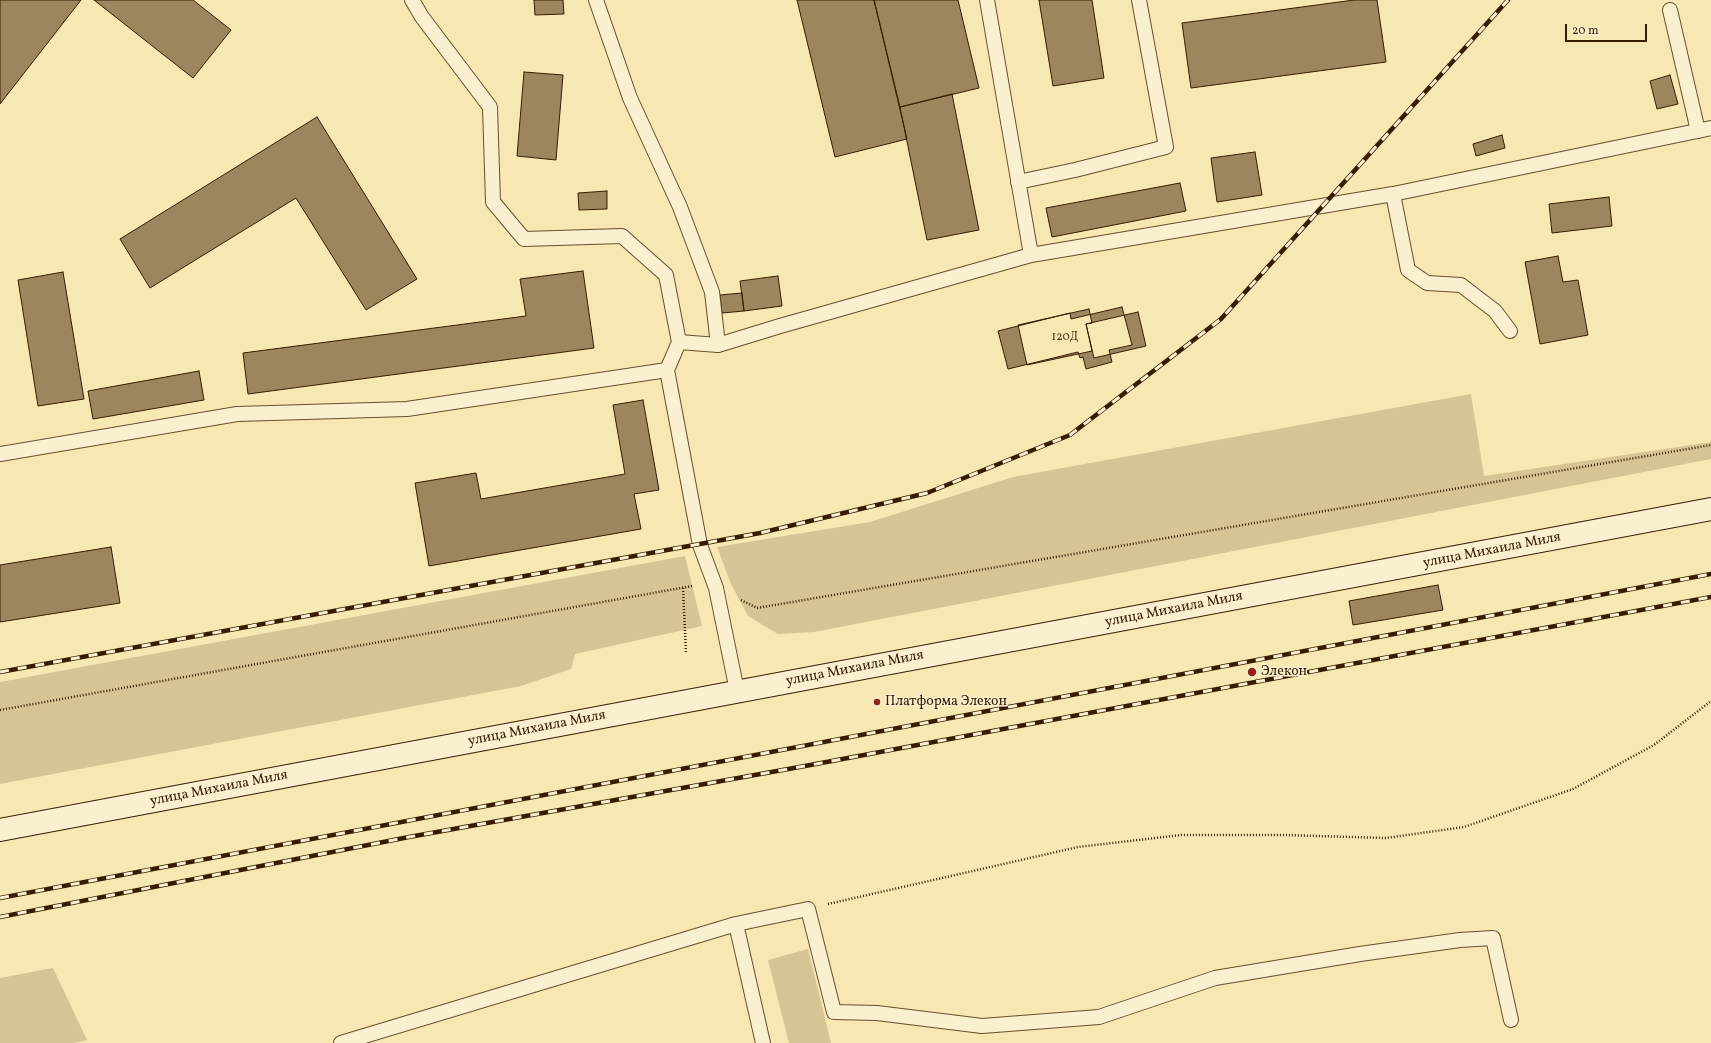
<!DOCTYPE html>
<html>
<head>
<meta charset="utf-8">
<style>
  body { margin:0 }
  #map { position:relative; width:1711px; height:1043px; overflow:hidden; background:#f7e7b3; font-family:Vollkorn,serif }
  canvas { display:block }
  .scale { position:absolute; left:1565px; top:24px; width:82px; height:18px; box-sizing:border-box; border:2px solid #381c01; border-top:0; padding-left:5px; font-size:12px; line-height:14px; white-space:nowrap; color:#381c01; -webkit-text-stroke:3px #faefce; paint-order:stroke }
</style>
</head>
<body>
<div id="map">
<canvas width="1711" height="1043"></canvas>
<div class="scale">20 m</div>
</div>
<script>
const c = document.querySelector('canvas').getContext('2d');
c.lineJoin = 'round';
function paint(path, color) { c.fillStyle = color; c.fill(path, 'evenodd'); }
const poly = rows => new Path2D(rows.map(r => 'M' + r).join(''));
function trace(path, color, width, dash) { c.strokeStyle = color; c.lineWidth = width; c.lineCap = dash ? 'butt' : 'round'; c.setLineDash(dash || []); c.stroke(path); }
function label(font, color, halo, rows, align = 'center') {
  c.font = font + ' Vollkorn,serif'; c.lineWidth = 3; c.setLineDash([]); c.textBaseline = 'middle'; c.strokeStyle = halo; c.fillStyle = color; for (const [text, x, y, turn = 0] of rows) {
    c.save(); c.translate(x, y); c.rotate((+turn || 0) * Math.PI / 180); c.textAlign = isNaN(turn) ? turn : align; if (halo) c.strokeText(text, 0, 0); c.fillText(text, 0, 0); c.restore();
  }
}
paint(poly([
  [1471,394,1484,476,1711,442,1711,459,814,632,778,634,748,616,731,584,717,547,870,522,1013,477],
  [685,556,702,626,575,654,571,669,521,686,0,784,0,682],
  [808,949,831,1043,789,1043,768,960],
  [53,968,87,1040,73,1043,0,1043,0,978]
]), '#d7c495');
const building = poly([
  [0,0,81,0,0,104,0,0],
  [94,0,193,0,231,30,193,78,94,0],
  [534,0,563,0,564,14,535,15,534,0],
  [797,0,874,0,907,139,835,157,797,0],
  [874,0,958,0,979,88,900,107,874,0],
  [1039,0,1092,0,1104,78,1053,86,1039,0],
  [1354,0,1377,0,1386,62,1191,88,1182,23,1354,0],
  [524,72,563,75,556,160,517,156,524,72],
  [1670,75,1678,104,1657,109,1650,81,1670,75],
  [952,94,979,230,927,240,900,107,952,94],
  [317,117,417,279,366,310,296,198,150,288,120,239,317,117],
  [1502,135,1505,148,1476,156,1473,144,1502,135],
  [1255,152,1262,195,1217,202,1211,158,1255,152],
  [1180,183,1186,211,1052,237,1046,208,1180,183],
  [607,191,607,209,579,210,578,193,607,191],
  [1609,197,1612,226,1552,233,1549,204,1609,197],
  [1558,256,1563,282,1578,280,1588,335,1540,344,1525,262,1558,256],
  [583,271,594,348,248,394,243,353,526,316,520,279,583,271],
  [63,272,84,399,38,406,18,280,63,272],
  [778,276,782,306,744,311,740,281,778,276],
  [742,293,744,311,722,313,720,295,742,293],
  [1122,307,1132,345,1109,350,1112,362,1086,369,1083,357,1080,358,1078,352,1008,369,998,331,1070,313,1071,319,1122,307],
  [1089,309,1092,323,1086,324,1092,351,1027,365,1018,325,1089,309],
  [1138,312,1146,346,1094,358,1086,324,1138,312],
  [199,371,204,400,93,419,88,391,199,371],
  [643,400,659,490,634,494,641,529,429,566,415,483,476,473,481,499,625,474,613,405,643,400],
  [111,547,120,603,0,622,0,565,111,547],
  [1438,585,1443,610,1353,625,1349,601,1438,585]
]);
paint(building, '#9b865e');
trace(building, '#381c01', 1);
const lane = poly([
  [412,0,422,17,490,107,493,202,524,239,622,236,666,275,679,342,667,370,700,545,716,588,737,691],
  [596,0,630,98,680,207,712,292,718,345],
  [1670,10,1698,131],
  [1018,182,1075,170,1166,147,1139,0],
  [1393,194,1408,270,1427,283,1461,285,1495,311,1510,331],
  [1031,255,1393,194,1711,128],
  [679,342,718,345,780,326,1031,255,987,0],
  [0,454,237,414,407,409,667,370],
  [736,924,763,1043],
  [341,1043,736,924,808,909,834,1012,877,1013,982,1026,1099,1017,1215,978,1360,954,1460,940,1493,938,1511,1020]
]);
const secondary = poly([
  [0,830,1711,509]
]);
trace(lane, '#684f2e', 16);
trace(secondary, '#381c01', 24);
trace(poly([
  [683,588,686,653],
  [741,600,757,608,1711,445],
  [0,710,692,586],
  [828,904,1078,847,1181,835,1283,835,1386,838,1464,827,1573,789,1654,745,1711,701]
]), '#381c01', 2.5, [1, 2]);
trace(lane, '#faefce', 14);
trace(secondary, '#faefce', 22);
const rail = poly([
  [0,672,760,533,927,493,1070,435,1221,319,1508,0],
  [0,898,1711,574],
  [0,917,409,837,805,766,1711,597]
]);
trace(rail, '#381c01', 4.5);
trace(rail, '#faefce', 3, [9]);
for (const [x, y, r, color] of [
  [1252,672,5,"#8f2418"],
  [877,702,4,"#8f2418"]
]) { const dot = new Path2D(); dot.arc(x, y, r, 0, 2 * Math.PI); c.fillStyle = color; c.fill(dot); trace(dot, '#faefce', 1.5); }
label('12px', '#513618', null, [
  ["120Д",1065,338]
]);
label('14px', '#381c01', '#faefce', [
  ["улица Михаила Миля",1492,551,-11],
  ["улица Михаила Миля",1174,610,-11],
  ["улица Михаила Миля",855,669,-11],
  ["улица Михаила Миля",537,729,-11],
  ["улица Михаила Миля",219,789,-11]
]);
label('14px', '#381c01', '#faefce', [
  ["Элекон",1261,672],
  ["Платформа Элекон",885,702]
], 'left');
</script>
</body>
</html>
